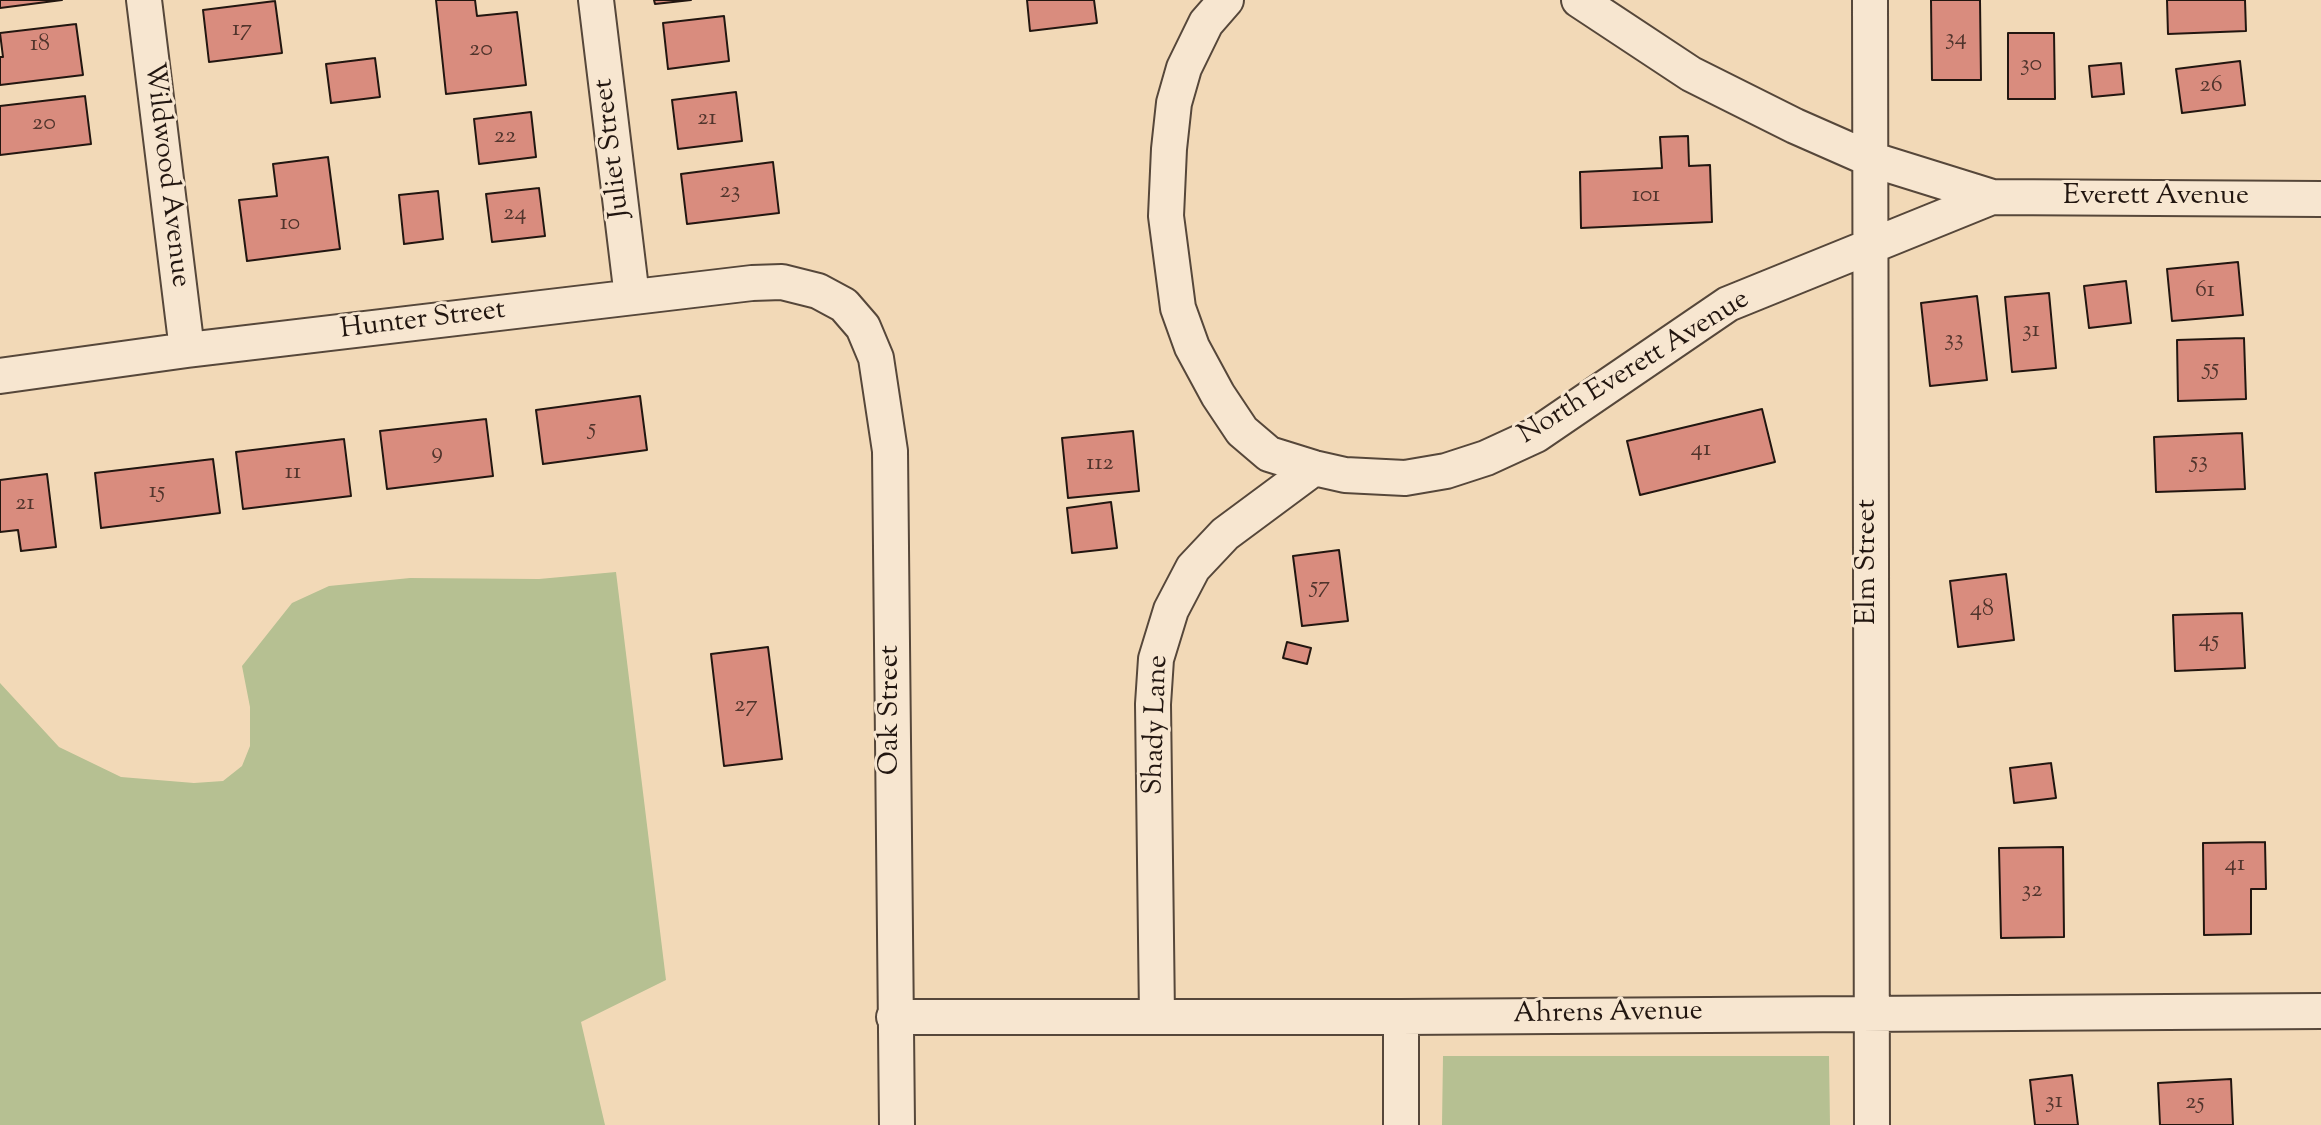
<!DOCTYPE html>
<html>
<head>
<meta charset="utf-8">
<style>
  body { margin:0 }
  canvas { display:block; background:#f2d9b7 }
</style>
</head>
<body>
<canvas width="2321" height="1125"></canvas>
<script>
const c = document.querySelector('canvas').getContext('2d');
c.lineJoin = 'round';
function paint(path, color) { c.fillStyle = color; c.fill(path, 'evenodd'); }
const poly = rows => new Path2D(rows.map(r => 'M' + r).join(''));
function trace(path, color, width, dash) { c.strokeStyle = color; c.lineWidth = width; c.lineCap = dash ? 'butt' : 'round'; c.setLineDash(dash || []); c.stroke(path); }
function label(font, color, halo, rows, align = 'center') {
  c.font = font + ' "Sorts Mill Goudy",serif'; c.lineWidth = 6; c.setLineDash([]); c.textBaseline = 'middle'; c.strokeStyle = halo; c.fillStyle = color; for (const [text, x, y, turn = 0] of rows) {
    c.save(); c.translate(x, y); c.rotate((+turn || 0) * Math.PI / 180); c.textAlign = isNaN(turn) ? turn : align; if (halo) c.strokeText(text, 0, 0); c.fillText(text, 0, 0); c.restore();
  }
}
paint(poly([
  [616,572,666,980,581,1022,605,1125,0,1125,0,683,59,747,121,777,194,783,223,781,242,766,250,746,250,707,242,666,292,603,329,586,410,578,539,579],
  [1443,1056,1829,1056,1830,1125,1442,1125]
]), '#b6c092');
const building = poly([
  [0,0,62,0,0,8,0,0],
  [436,0,475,0,477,16,517,12,526,85,446,94,436,0],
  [654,0,691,0,655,4,654,0],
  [1027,0,1094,0,1097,23,1030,31,1027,0],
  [1931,0,1980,0,1981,80,1932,80,1931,0],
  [2167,0,2245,0,2246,31,2168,34,2167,0],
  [275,1,282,53,209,62,203,10,275,1],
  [724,16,729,61,668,69,663,23,724,16],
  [76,24,83,75,0,85,0,57,3,57,0,33,76,24],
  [2008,33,2054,33,2055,99,2008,99,2008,33],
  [375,58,380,97,331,103,326,64,375,58],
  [2240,61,2245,105,2182,113,2176,69,2240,61],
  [2121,63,2124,94,2092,97,2089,66,2121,63],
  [736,92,742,141,678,149,672,100,736,92],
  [85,96,91,144,0,155,0,106,85,96],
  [531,112,536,157,479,164,474,119,531,112],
  [1688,136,1689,166,1710,165,1712,222,1581,228,1580,172,1662,168,1660,137,1688,136],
  [328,157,340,249,247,261,239,200,277,196,273,164,328,157],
  [773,162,779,213,687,224,681,174,773,162],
  [539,188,545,236,492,242,486,194,539,188],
  [438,191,443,239,404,244,399,195,438,191],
  [2238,262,2243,315,2172,321,2167,269,2238,262],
  [2126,281,2131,323,2089,328,2084,286,2126,281],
  [2049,293,2056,368,2012,372,2005,297,2049,293],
  [1977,296,1987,380,1930,386,1921,303,1977,296],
  [2244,338,2246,399,2178,401,2177,340,2244,338],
  [640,396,647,450,543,464,536,410,640,396],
  [1762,409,1775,462,1640,495,1627,441,1762,409],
  [486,419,493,476,387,489,380,431,486,419],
  [1133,431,1139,491,1068,498,1062,438,1133,431],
  [2242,433,2245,489,2156,492,2154,437,2242,433],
  [344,439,351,496,243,509,236,452,344,439],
  [213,459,220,513,101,528,95,473,213,459],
  [47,474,56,547,21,551,18,530,0,532,0,480,47,474],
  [1111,502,1117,548,1072,553,1067,508,1111,502],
  [1339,550,1348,621,1302,626,1293,556,1339,550],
  [2006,574,2014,640,1958,647,1950,581,2006,574],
  [2242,613,2245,668,2175,671,2173,615,2242,613],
  [1287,642,1311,648,1307,664,1283,658,1287,642],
  [768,647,782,759,724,766,711,654,768,647],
  [2051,763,2056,798,2014,803,2010,768,2051,763],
  [2265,842,2266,889,2251,889,2251,934,2204,935,2203,843,2265,842],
  [2063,847,2064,937,2001,938,1999,848,2063,847],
  [2072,1075,2078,1125,2035,1125,2030,1080,2072,1075],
  [2231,1079,2233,1125,2160,1125,2158,1083,2231,1079]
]);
paint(building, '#d98c7e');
trace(building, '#221610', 2);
const street = poly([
  [144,0,187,350],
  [596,0,632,297],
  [1226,0,1206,23,1184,68,1174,103,1169,149,1166,216,1178,308,1192,347,1218,395,1242,431,1269,454,1314,468,1345,475,1405,478,1446,471,1486,458,1536,435,1728,304,1992,197],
  [1579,0,1691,74,1795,126,1870,159,1992,197,2321,199],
  [1870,0,1872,1125],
  [0,376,187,350,752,283,782,282,818,291,844,305,863,327,876,358,890,451,897,1125],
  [1157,1016,1153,704,1156,659,1171,610,1193,568,1225,534,1314,468],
  [894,1017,1401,1017,2321,1011],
  [1401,1017,1401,1125]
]);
trace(street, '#56473a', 38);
trace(street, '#f7e6d0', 34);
label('24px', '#50342c', null, [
  ["17",242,31],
  ["34",1956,40],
  ["18",40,46],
  ["20",481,51],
  ["30",2031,66],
  ["26",2211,87],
  ["21",707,120],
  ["20",44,125],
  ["22",505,138],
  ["23",730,193],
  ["101",1646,197],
  ["24",515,215],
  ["10",290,225],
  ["61",2205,292],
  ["31",2031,332],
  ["33",1954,341],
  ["55",2211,370],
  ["5",592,430],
  ["41",1701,451],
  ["9",437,454],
  ["53",2199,463],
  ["112",1100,465],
  ["11",293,474],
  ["15",157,493],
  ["21",25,505],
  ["57",1320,588],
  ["48",1982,611],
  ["45",2209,642],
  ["27",746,707],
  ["41",2235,866],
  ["32",2032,892],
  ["31",2054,1103],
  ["25",2195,1104]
]);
label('28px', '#221610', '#f7e6d0', [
  ["Juliet Street",614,148,-97],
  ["Wildwood Avenue",165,175,83],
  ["Everett Avenue",2156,198],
  ["Hunter Street",423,322,-7],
  ["North Everett Avenue",1635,369,-32],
  ["Elm Street",1869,562,-90],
  ["Oak Street",892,710,-90],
  ["Shady Lane",1158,725,-88],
  ["Ahrens Avenue",1608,1015,-1]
]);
</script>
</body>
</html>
